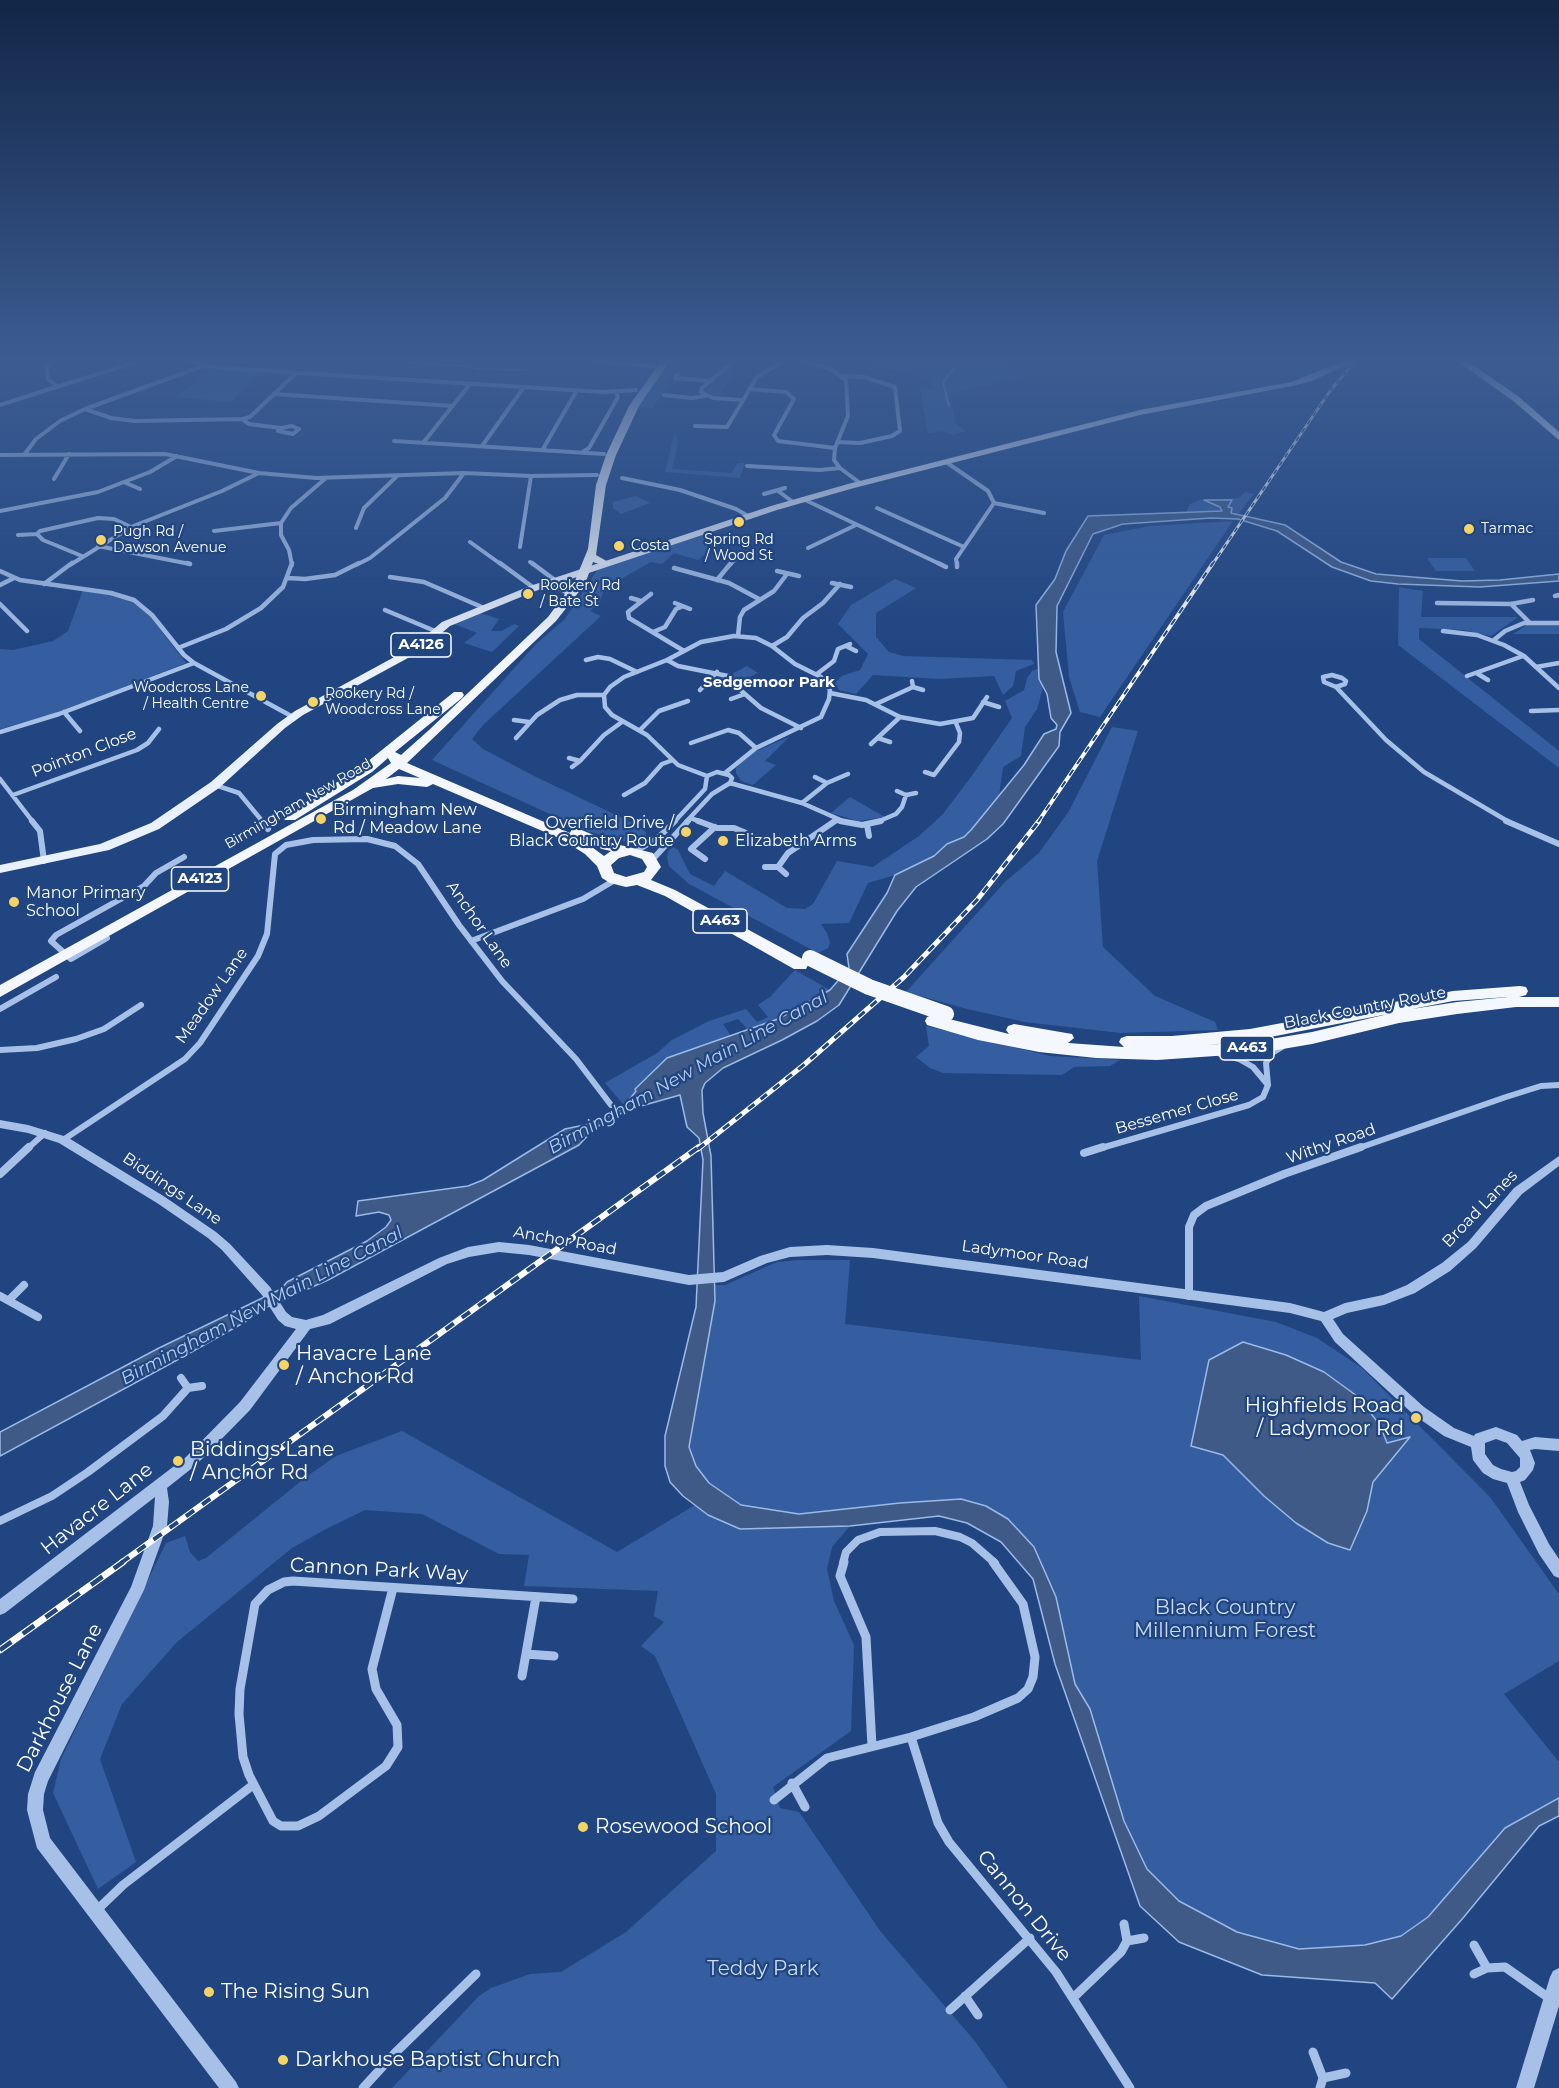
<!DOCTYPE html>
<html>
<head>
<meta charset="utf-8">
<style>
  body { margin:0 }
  canvas { display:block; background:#204581 }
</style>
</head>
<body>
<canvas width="1559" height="2088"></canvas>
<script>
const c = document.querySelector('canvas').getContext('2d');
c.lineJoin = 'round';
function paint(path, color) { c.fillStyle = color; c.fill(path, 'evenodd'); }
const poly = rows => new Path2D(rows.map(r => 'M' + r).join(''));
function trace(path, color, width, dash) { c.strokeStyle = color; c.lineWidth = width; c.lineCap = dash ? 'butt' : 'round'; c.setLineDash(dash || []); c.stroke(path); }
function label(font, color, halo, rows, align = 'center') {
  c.font = font + ' Montserrat,sans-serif'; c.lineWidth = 4.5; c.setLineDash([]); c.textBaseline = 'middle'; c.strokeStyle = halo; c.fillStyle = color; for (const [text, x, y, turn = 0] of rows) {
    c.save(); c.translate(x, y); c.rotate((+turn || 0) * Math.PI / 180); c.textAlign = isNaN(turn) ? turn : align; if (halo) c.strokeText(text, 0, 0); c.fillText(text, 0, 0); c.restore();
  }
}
paint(poly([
  [672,361,684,361,681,365,687,367,680,374,674,374,653,408,636,407,665,366],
  [855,361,1001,361,1023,376,949,394,956,424,966,431,952,435,943,431,928,433,920,389,932,389,930,378],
  [735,364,740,365,730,371,736,375,729,380,719,397,707,393,706,390],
  [211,369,261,372,231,402,176,397],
  [675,430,678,444,672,469,731,473,738,463,745,463,740,478,665,472],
  [1245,492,1254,494,1239,513,1232,512,1232,507,1220,508,1221,511,1186,512,1190,504,1200,500,1239,498],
  [636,496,650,503,621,514,613,508,613,502],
  [1233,521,1100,717,1080,712,1069,677,1063,612,1104,535,1150,526],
  [702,534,718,543,698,560,674,553,662,564,651,562,605,588,600,601,590,611,601,616,483,725,472,739,483,749,532,775,639,826,646,832,646,837,630,843,587,831,432,760,536,644,565,619,598,569],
  [1427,558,1466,558,1475,571,1436,571],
  [895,579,916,588,876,613,876,637,889,652,903,656,1032,660,1034,664,1016,671,1013,686,1003,695,994,676,939,679,873,675,856,694,839,690,835,683,842,676,860,670,868,654,838,624,851,605],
  [1399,587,1423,591,1421,617,1518,617,1491,636,1464,630,1419,628,1419,639,1559,751,1559,768,1398,645],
  [83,590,110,594,133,601,143,607,186,663,60,712,0,729,0,649,13,650,53,641,68,631],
  [480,613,499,619,491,631,502,631,514,624,519,626,492,652,464,643,477,633,454,624],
  [1528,624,1559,625,1559,634,1513,634],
  [747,666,758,673,724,689,714,682,718,677,730,677,730,675],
  [1038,669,1039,679,1043,687,1037,709,1025,727,1021,756,1003,767,999,796,981,821,964,837,947,844,934,856,895,875,868,883,849,923,821,924,827,933,830,943,828,948,818,953,689,884,669,866,667,857,669,850,674,847,678,850,690,874,714,886,725,871,787,908,805,909,813,904,837,861,873,867,919,836,942,815,971,777,1012,718,1005,701,1024,690,1027,678,1032,671],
  [1112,727,1138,731,1097,861,1103,947,1155,996,1215,1022,1218,1030,1121,1033,1025,1022,967,1009,906,992,1005,882,1039,853,1069,811],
  [789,737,765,761,776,765,753,785,741,781,736,773,736,768,744,759,754,752],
  [850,797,885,817,858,821,831,813],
  [795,970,830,990,778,1019,748,1030,738,1019,723,1024,731,1036,667,1058,635,1088,636,1091,624,1105,605,1083,657,1053,672,1040,709,1021,746,1009,757,1022,768,1017,758,1005,770,997],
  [926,1026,1050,1056,1120,1060,1110,1066,1074,1067,1062,1075,943,1073,930,1068,916,1057,929,1046],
  [799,1260,850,1260,845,1324,1141,1360,1139,1296,1276,1322,1317,1338,1362,1368,1490,1497,1559,1594,1559,1661,1504,1694,1559,1762,1559,1798,1505,1828,1428,1917,1401,1936,1365,1945,1299,1949,1237,1932,1179,1901,1147,1869,1124,1820,1090,1709,1075,1684,1056,1597,1009,1519,900,1503,799,1514,741,1505,709,1483,696,1466,689,1447,715,1301,714,1285,725,1285,777,1262],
  [402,1431,617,1552,695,1505,708,1515,740,1529,850,1526,832,1547,827,1569,834,1601,854,1645,851,1731,773,1787,780,1808,799,1812,881,1932,974,2040,1008,2088,392,2088,479,1996,491,1988,530,1974,561,1972,626,1932,716,1851,716,1794,655,1656,641,1646,664,1622,654,1616,658,1591,524,1586,529,1555,499,1554,422,1514,365,1510,326,1529,292,1548,177,1642,122,1704,100,1759,136,1862,98,1889,53,1793,61,1759,166,1543,185,1536,190,1552,198,1561,206,1558,306,1477,336,1456]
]), '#345ea0');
const water = poly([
  [1204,500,1232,500,1228,507,1232,508,1231,513,1285,525,1341,562,1376,574,1462,581,1500,580,1559,574,1559,581,1480,587,1398,584,1371,581,1332,567,1277,531,1238,519,1211,518,1123,524,1093,534,1057,606,1056,652,1071,713,1060,732,1059,746,1003,824,987,839,916,887,897,911,839,1005,817,1021,782,1040,723,1068,705,1083,702,1090,703,1113,711,1156,715,1301,689,1447,696,1466,709,1483,741,1505,799,1514,900,1503,961,1499,986,1506,1008,1519,1034,1547,1056,1597,1075,1684,1090,1709,1124,1821,1147,1869,1179,1901,1237,1932,1299,1949,1365,1945,1401,1936,1428,1917,1505,1828,1559,1798,1559,1816,1539,1826,1463,1918,1392,1999,1375,1983,1262,1975,1179,1942,1140,1906,1055,1664,1033,1579,1001,1542,967,1523,939,1516,850,1526,740,1529,708,1515,683,1496,670,1482,665,1466,665,1436,696,1307,703,1160,699,1138,687,1127,680,1095,627,1110,595,1128,579,1145,328,1280,258,1311,245,1322,179,1359,0,1456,0,1432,159,1348,281,1289,287,1282,367,1241,386,1227,391,1220,389,1215,379,1212,356,1216,358,1201,468,1186,483,1180,565,1129,594,1123,622,1109,636,1091,635,1089,667,1058,778,1019,830,990,849,968,847,954,887,893,895,875,934,856,947,844,964,837,971,830,1024,765,1044,734,1056,729,1057,725,1051,718,1047,694,1039,679,1036,605,1055,579,1066,551,1088,516,1222,511,1220,507,1204,500],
  [1243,1342,1286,1355,1324,1372,1357,1396,1380,1425,1387,1443,1410,1437,1373,1482,1367,1511,1350,1550,1328,1543,1296,1523,1264,1496,1223,1455,1191,1446,1209,1360,1243,1342]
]);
paint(water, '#3f5a86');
trace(water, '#9abae9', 1.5);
trace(poly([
  [369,361,468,366,478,369,528,370],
  [949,406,943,382,960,361]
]), '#9abae9', 1.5);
trace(poly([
  [54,361,47,367,48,379,57,386],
  [189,361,214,367,267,371,603,392,636,390],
  [594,361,654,366],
  [734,361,702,388,701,392,713,398,743,400],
  [801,361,829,368,846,380,848,416,835,448,834,460,840,468,860,483],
  [677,375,675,378,712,381],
  [749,389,786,392,794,399,774,435,778,441,835,448],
  [274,394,453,406],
  [664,395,692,398,705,396],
  [85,409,111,418,134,421,242,419,250,417,296,373],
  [242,419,249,424,281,428],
  [292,426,299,429,293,434,278,431,281,428,292,426],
  [695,426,727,427,757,377,783,361],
  [394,441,604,454],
  [837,442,860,443,892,436,900,431,895,387,864,377,843,376],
  [423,443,470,384],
  [482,446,524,387],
  [543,449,577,390],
  [584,451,589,448,618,397,616,392],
  [0,455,165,454,259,473,316,478,464,473,531,476,597,475],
  [24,455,36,439,60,421,85,409,203,366],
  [946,462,988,491,994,503,956,559,957,565],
  [747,466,820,470,840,468],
  [622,478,680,490,736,509,750,517],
  [54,479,69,454],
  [126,483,140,489],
  [778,491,793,502],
  [764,494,785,488],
  [803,499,942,565],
  [994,503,1044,513],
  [877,508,964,547],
  [0,511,98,492,150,472,177,456],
  [356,528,364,508,397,476],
  [214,531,281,523],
  [18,535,37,534],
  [470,542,502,565],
  [98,546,190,564],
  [520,547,531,476],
  [808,548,856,525],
  [82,556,43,540,37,534,40,531,98,518,114,519,131,527],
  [530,562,534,565],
  [70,565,131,527,222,491,259,473],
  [292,565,289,550,281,535,281,523,291,508,326,478],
  [356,565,370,558,445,498,464,473],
  [730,565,741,552]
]), '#a7c0e8', 4);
trace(poly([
  [187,563,190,564],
  [500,563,534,588],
  [532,563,556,581],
  [938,563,946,567],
  [957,563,957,567],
  [674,568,729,583,759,599],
  [0,571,20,580,111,593,134,600,152,615,184,655,194,663,293,717],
  [777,571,799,576],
  [390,577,424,582,484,608],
  [288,578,305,579,335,575,359,563],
  [717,580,731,563],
  [832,583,851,587],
  [44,584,72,563],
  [0,585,14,578],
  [651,594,628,612,629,618,684,651],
  [1555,596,1559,595],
  [631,598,641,601],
  [675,603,690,609],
  [1437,603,1511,604,1533,600],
  [0,604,27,631],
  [1511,604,1530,623],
  [385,610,435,631],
  [1443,631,1477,635,1504,645,1524,656,1559,688],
  [653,632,665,627,676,609,681,607],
  [738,636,740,617,744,610,774,591,787,574],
  [1494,640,1505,631,1524,623,1559,623],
  [772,646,787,637,803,618,823,603,840,584],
  [846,646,856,651],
  [178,648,226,629,261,608,283,587,292,563],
  [586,660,598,657,610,659,637,672],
  [667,660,678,666,728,676],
  [1536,667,1559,663],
  [817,674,834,661,838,649,850,644],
  [1478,674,1488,680],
  [1332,675,1342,678,1346,681,1345,684,1336,687,1324,682,1323,677,1332,675],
  [1467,676,1523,656],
  [913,687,923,690],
  [1336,687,1386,740,1424,772,1509,822],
  [738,688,761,708,801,728],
  [700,690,717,672],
  [830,693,866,700,900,717,940,724,973,718,987,697],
  [731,699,745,694],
  [983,702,999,707],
  [876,704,913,687,912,681],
  [1531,711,1559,710],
  [64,712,80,731],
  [514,720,529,722],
  [640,730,659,711,688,701],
  [0,732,59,714,194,663],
  [516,738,537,715,560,700,577,695,604,695],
  [878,738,890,742],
  [691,743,728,730,739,733,756,748],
  [871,744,900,717],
  [569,758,580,761,604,735,622,722],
  [572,767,580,761],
  [925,772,934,775,959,742,960,733,956,723],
  [707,776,678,765,647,735,612,715,605,707,604,695,610,687,624,677,667,660,701,642,734,636,756,638,772,646,795,664,821,677,830,690,829,699,821,717,756,748,725,773],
  [815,777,827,783],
  [0,779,33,822],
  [730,783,802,803,845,822],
  [215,785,239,793,263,822],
  [13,795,137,750,148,743,159,729],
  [624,795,645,783,662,764,673,760],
  [906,795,916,793],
  [802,803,827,783,848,774],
  [690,818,702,822],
  [674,822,705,789,707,776,717,772,729,775,732,778,730,783,712,794,686,822],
  [833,822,836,820],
  [877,822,896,814,902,807,906,795,897,791]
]), '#a7c0e8', 4.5);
trace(poly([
  [32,821,40,831,44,861],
  [261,821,268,829],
  [698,821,717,828,734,828,746,833],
  [840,821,862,825,881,821],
  [1506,821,1559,844],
  [867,825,869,836],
  [636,851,658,838,675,821],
  [705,859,691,849,715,827],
  [652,860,688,821],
  [765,867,778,867,786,874],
  [778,867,788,853,835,821],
  [107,938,71,959,51,941,56,935,144,886,156,873,184,857],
  [471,941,583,899,615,880],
  [0,1009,56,977],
  [0,1050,37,1048,76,1039,104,1029,141,1005],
  [1218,1053,1239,1059,1253,1067,1268,1085,1266,1063,1272,1053,1282,1047],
  [63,1140,185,1059,200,1043,258,956,267,934,275,854,286,845,313,840,367,839,395,846,418,864,459,925,502,981,576,1059,611,1105],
  [27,1149,45,1133],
  [1098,1149,1249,1105,1263,1097,1268,1085],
  [1356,1149,1506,1097,1541,1086,1559,1085]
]), '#a7c0e8', 6);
trace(poly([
  [1084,1153,1103,1147],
  [0,1174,29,1147],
  [0,1296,38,1317],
  [1189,1296,1189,1227,1194,1215,1206,1206,1284,1174,1361,1147],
  [9,1300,24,1285],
  [181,1378,188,1388,202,1386],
  [0,1521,52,1496,88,1472,163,1416,188,1388],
  [843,1563,846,1552,858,1540,880,1532,935,1531,960,1537,972,1543,995,1563]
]), '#a7c0e8', 8);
trace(poly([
  [844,1562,840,1576,866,1637,872,1746],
  [393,1588,372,1669,376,1689,397,1725,398,1747,386,1766,319,1816,298,1826,281,1826,273,1821,249,1775,243,1757,239,1714,240,1689,255,1604,268,1590,284,1582,293,1581,573,1599],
  [526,1654,554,1656],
  [522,1676,536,1597],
  [911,1737,938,1823,949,1842,1056,1972,1130,2088],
  [792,1783,805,1807],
  [774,1800,827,1758,911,1737,974,1717,1018,1698,1028,1689,1033,1677,1035,1657,1023,1604,993,1562],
  [97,1910,123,1885,253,1785],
  [1127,1941,1144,1938],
  [1474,1945,1487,1968],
  [1474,1974,1487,1968,1505,1967,1549,1998],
  [965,1996,978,2015],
  [1074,1997,1121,1952,1127,1941,1124,1924],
  [950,2010,1030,1938],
  [1313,2052,1323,2078,1346,2073],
  [363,2088,395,2053,476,1974],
  [1320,2088,1323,2078]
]), '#a7c0e8', 9);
paint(poly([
  [136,361,146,361,0,407,0,403,55,385,136,361],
  [0,1120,28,1125,67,1137,165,1197,216,1232,230,1244,270,1287,286,1312,292,1317,306,1320,323,1315,439,1258,468,1247,499,1242,529,1245,689,1275,723,1272,760,1256,790,1247,827,1245,873,1248,1290,1303,1324,1312,1345,1303,1383,1295,1407,1285,1442,1263,1468,1242,1514,1188,1559,1156,1559,1166,1522,1194,1476,1248,1450,1271,1415,1293,1384,1305,1347,1313,1333,1319,1343,1334,1424,1407,1454,1428,1474,1436,1475,1434,1496,1427,1517,1435,1522,1441,1535,1437,1559,1439,1559,1451,1535,1449,1530,1450,1535,1463,1533,1470,1525,1480,1520,1482,1529,1505,1549,1544,1559,1559,1559,1578,1554,1576,1539,1554,1518,1512,1507,1483,1493,1479,1483,1473,1473,1460,1471,1447,1444,1436,1414,1415,1335,1342,1321,1321,1290,1313,873,1258,827,1255,790,1257,767,1263,724,1282,689,1285,529,1255,499,1252,469,1257,447,1264,330,1324,310,1329,250,1410,196,1465,167,1488,169,1502,167,1526,144,1590,48,1781,44,1794,43,1810,50,1838,236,2082,239,2088,219,2088,37,1848,27,1810,28,1794,35,1772,131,1587,153,1526,155,1497,5,1613,0,1615,0,1599,186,1457,240,1402,296,1329,285,1326,278,1320,262,1295,222,1250,208,1238,157,1203,59,1143,28,1133,0,1128,0,1120],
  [1496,1439,1507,1443,1520,1458,1520,1467,1516,1471,1512,1472,1501,1469,1493,1465,1485,1454,1485,1443,1496,1439],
  [1559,1968,1559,2006,1534,2088,1516,2088,1550,1977,1553,1971,1559,1968]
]), '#a7c0e8');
paint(poly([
  [1366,361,1344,366,1312,381,1292,386,1140,415,854,488,777,510,538,590,450,626,419,652,303,715,285,728,219,788,159,829,109,850,0,873,0,865,100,844,151,823,211,782,277,724,295,711,411,648,442,622,530,586,771,506,848,484,1140,410,1291,382,1342,362,1366,361],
  [1457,361,1467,361,1518,396,1559,432,1559,440,1512,400,1457,361]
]), '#e9f0fe');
paint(poly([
  [661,361,670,361,639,406,616,455,606,485,596,555,610,563,605,566,593,562,585,584,556,621,407,763,570,833,572,829,577,828,612,843,653,853,661,867,651,880,675,890,806,961,808,965,806,969,794,969,665,896,637,885,626,887,610,883,602,878,597,866,585,854,561,839,433,784,427,787,398,784,373,788,0,997,0,985,353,790,391,763,388,758,372,772,295,820,285,820,283,817,362,766,454,692,462,692,464,695,462,698,395,752,401,755,429,730,548,617,565,594,546,583,552,580,565,583,569,589,574,583,588,549,596,485,606,455,629,406,661,361],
  [399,769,420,778,398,776,386,779,399,769],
  [581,839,602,849,611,851,604,856,581,839],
  [630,855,642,859,647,867,644,872,626,877,614,873,611,865,619,858,630,855],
  [1520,986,1526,987,1528,991,1526,995,1519,997,1559,997,1559,1007,1516,1007,1457,1014,1399,1023,1312,1044,1259,1053,1157,1060,1096,1058,1039,1052,978,1040,927,1025,925,1021,927,1017,933,1015,1009,1034,1006,1030,1008,1026,1014,1024,1072,1034,1074,1038,1068,1043,1124,1047,1119,1042,1121,1038,1127,1036,1172,1036,1250,1029,1453,991,1520,986],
  [1508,997,1457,1002,1412,1009,1453,1001,1508,997],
  [1388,1014,1312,1032,1259,1041,1206,1045,1250,1041,1388,1014]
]), '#f4f8fe');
const railFar4 = poly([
  [1212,565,1330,391,1355,361]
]);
const railFar3 = poly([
  [1038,822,1213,563]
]);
const railFar2 = poly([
  [698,1149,805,1064,904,977,977,900,1039,821]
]);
const railFar1 = poly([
  [121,1563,699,1147]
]);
const rail = poly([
  [0,1650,123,1562]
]);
trace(railFar4, '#fff', 3);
trace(railFar3, '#fff', 4);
trace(railFar2, '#fff', 5);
trace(railFar1, '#fff', 6);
trace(rail, '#fff', 7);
trace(railFar4, '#204581', 1.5, [5]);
trace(railFar3, '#204581', 2, [7]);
trace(railFar2, '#204581', 3, [8]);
trace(railFar1, '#204581', 4, [10]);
trace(rail, '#204581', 4.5, [14]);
trace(poly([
  [810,958,869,987,946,1014]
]), '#f4f8fe', 16);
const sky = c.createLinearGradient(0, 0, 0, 654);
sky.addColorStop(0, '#122647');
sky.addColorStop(0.55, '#3c5c92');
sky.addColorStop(1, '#3c5c9200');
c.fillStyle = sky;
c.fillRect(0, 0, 1559, 654);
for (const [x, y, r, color] of [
  [739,522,6,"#f5d467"],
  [1469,529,6,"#f5d467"],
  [101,540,6,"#f5d467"],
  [619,546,6,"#f5d467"],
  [528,594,6,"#f5d467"],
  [261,696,6,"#f5d467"],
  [313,702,6,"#f5d467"],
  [321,819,6,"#f5d467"],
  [686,832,6,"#f5d467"],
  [723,841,6,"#f5d467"],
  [14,902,6,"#f5d467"],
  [284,1365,6,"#f5d467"],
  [1416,1418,6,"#f5d467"],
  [178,1461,6,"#f5d467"],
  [583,1827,6,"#f5d467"],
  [209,1992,6,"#f5d467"],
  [283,2060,6,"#f5d467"]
]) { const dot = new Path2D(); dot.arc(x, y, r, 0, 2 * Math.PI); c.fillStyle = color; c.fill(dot); trace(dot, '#204581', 2); }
label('14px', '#fff', '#204581', [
  ["Tarmac",1481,529],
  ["Pugh Rd /",113,532],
  ["Dawson Avenue",113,548],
  ["Spring Rd",739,540,"center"],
  ["/ Wood St",739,556,"center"],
  ["Costa",631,546],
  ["Rookery Rd",540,586],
  ["/ Bate St",540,602],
  ["Woodcross Lane",249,688,"right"],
  ["/ Health Centre",249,704,"right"],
  ["Rookery Rd /",325,694],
  ["Woodcross Lane",325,710]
], 'left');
label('14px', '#fff', '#204581', [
  ["Birmingham New Road",298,804,-30]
]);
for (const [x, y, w] of [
  [421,645,60],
  [200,879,57],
  [720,921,54],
  [1247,1048,54]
]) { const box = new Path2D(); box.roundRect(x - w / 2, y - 12, w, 24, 4.5); c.fillStyle = '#204581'; c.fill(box); trace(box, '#fff', 1.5); }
label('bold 15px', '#fff', null, [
  ["A4126",421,645],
  ["A4123",200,879],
  ["A463",720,921],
  ["A463",1247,1048]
]);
label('bold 15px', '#fff', '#204581', [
  ["Sedgemoor Park",769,683]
]);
label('16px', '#fff', '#204581', [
  ["Pointon Close",84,753,-21],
  ["Anchor Lane",479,925,55],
  ["Meadow Lane",212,996,-55],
  ["Black Country Route",1365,1008,-11],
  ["Bessemer Close",1177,1112,-16],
  ["Withy Road",1331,1144,-19],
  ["Biddings Lane",172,1189,34],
  ["Broad Lanes",1480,1209,-46],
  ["Anchor Road",565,1241,10],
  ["Ladymoor Road",1025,1255,8]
]);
label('16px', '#fff', '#204581', [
  ["Birmingham New",333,810],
  ["Rd / Meadow Lane",333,828],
  ["Overfield Drive /",674,823,"right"],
  ["Black Country Route",674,841,"right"],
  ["Elizabeth Arms",735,841],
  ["Manor Primary",26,893],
  ["School",26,911]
], 'left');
label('italic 18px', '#b2cbf0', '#204581', [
  ["Birmingham New Main Line Canal",688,1073,-29],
  ["Birmingham New Main Line Canal",262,1306,-28]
]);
label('20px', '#fff', '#204581', [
  ["Havacre Lane",296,1354],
  ["/ Anchor Rd",296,1377],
  ["Highfields Road",1404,1406,"right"],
  ["/ Ladymoor Rd",1404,1429,"right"],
  ["Biddings Lane",190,1450],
  ["/ Anchor Rd",190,1473],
  ["Rosewood School",595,1827],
  ["The Rising Sun",221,1992],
  ["Darkhouse Baptist Church",295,2060]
], 'left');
label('20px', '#fff', '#204581', [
  ["Havacre Lane",97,1509,-38],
  ["Cannon Park Way",379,1570,3],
  ["Darkhouse Lane",60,1698,-63],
  ["Cannon Drive",1024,1906,51]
]);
label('20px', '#cadcf6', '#204581', [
  ["Black Country",1225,1608],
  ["Millennium Forest",1225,1631],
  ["Teddy Park",763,1969]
]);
</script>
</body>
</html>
